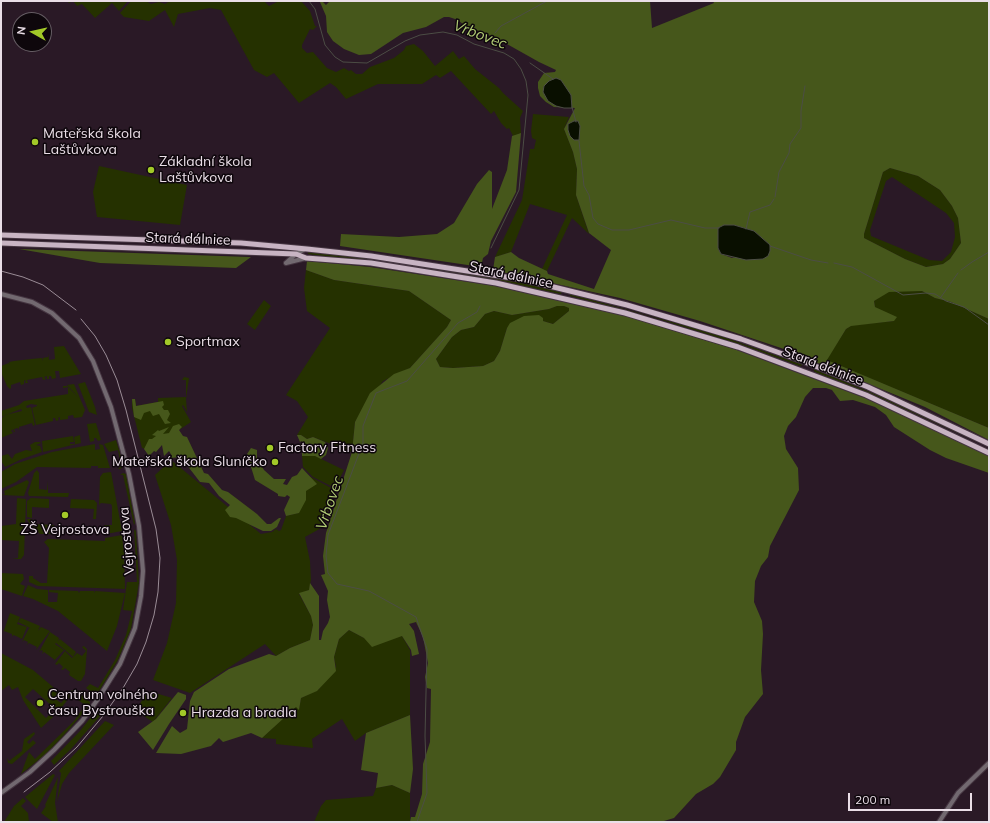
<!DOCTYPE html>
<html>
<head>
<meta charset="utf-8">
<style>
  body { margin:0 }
  #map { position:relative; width:990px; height:823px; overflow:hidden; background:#2a1926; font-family:Mulish,sans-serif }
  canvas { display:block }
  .frame { position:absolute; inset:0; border:2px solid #eadee7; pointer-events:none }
  .north { position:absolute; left:12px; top:12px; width:40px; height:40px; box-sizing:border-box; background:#0e070c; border:1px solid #665d64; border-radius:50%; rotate:278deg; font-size:11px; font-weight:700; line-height:16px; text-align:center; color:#eadee7 }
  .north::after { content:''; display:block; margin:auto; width:14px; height:18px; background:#a2c928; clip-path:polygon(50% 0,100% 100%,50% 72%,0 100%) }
  .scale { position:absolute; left:848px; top:793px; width:124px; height:18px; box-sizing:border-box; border:2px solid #eadee7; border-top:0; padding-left:5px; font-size:12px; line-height:14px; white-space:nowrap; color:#eadee7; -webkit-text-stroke:3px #0e070c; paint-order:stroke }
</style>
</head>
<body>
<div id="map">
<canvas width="990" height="823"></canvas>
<div class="frame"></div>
<div class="north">N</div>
<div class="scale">200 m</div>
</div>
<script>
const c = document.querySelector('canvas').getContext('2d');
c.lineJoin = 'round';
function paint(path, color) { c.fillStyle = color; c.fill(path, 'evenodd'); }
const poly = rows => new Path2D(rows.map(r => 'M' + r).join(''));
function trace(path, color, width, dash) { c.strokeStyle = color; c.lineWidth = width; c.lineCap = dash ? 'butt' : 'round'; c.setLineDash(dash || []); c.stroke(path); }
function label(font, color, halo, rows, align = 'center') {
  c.font = font + ' Mulish,sans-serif'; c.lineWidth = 3; c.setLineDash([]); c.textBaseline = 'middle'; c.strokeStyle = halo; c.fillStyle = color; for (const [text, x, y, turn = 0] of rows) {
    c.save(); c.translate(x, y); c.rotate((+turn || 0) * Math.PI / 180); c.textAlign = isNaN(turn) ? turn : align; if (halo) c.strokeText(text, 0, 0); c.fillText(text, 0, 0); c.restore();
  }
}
paint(poly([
  [67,1,128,1,119,11,112,3,95,18,82,4,77,6,73,1,69,3],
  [131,1,146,1,151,4,159,2,165,4,170,1,264,1,269,6,279,1,301,1,310,11,315,26,317,26,313,30,310,29,302,45,302,48,307,53,313,52,327,68,336,72,344,68,349,71,351,70,356,74,362,74,370,67,394,58,404,50,406,46,414,44,423,51,435,66,453,51,459,59,464,56,475,69,499,88,503,93,523,111,520,118,521,133,513,136,509,128,507,129,501,123,494,111,491,114,451,71,440,78,436,75,422,84,378,84,346,99,336,87,330,83,299,103,274,73,267,77,254,70,221,10,210,8,178,14,174,27,165,10,149,21,124,17,120,13],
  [533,114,569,117,564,129,573,152,577,169,576,195,589,234,572,218,547,271,542,269,567,215,530,204,511,252,495,257,522,200,529,156,530,149,534,149,536,140,532,138,531,131],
  [99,166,187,185,180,225,97,217,93,192],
  [890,168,918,176,940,190,952,206,958,218,961,243,950,259,943,264,926,267,905,259,864,238,864,234,883,172],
  [892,177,946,213,954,223,955,237,951,252,942,261,929,260,871,236,870,230,886,181],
  [308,252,402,262,487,276,562,291,561,294,454,273,308,254],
  [306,270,334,280,409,291,451,320,447,327,410,368,383,381,355,422,352,452,313,437,307,439,301,435,297,435,308,417,297,401,286,395,330,328,307,311,304,288],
  [894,290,922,291,935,298,951,302,989,319,989,428,826,360,846,329,852,325,894,321,875,307,874,301,885,293],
  [570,294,712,333,803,365,800,366,742,345,649,316,570,296],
  [264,300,271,306,255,330,247,324],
  [557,306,564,306,569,308,569,311,553,324,543,321,507,328,500,351,494,361,483,366,453,368,440,367,436,359,452,337,461,330,474,327,485,314,494,311,512,315,549,309],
  [64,346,81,374,60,378,59,371,55,371,56,378,52,379,51,376,49,376,49,379,47,379,47,376,44,377,46,379,43,380,42,377,27,380,28,383,25,383,26,380,24,381,24,384,21,385,20,382,11,385,11,388,10,389,7,386,1,372,1,366,9,363,10,365,9,362,14,361,31,359,32,362,31,359,42,358,43,361,43,358,48,357,48,353,49,360,55,359,54,347],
  [813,369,902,405,986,446,876,396,815,372],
  [184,377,189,378,186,399,187,412,183,405,182,406,191,422,176,432,161,435,146,449,142,448,132,408,132,399,135,399,136,406,158,402,158,398,186,397,186,380,182,380],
  [85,382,95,407,97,415,89,412,78,384],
  [74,384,85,410,82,417,74,418,73,415,68,416,68,419,60,420,60,417,58,418,59,420,56,421,55,418,53,418,53,421,36,425,32,408,37,406,37,405,31,404,26,406,27,408,31,407,35,425,33,426,32,423,19,427,19,430,18,428,14,429,15,432,14,432,13,429,11,431,13,433,1,438,1,419,5,415,22,411,21,409,1,417,1,411,19,405,24,401,68,394,68,387,63,388,63,386,67,386,79,398,67,385],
  [96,423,101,440,98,441,96,438,94,438,94,441,90,442,87,424],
  [80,435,81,443,43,452,42,441,73,436,74,442,70,442,70,444,75,444,74,437],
  [116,440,124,466,120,469,118,469,121,466,118,450,109,452,104,444],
  [35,442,40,442,41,443,36,445,40,446,42,452,22,459,5,467,1,461,1,456,8,454,12,459,15,454,26,450,32,451,30,445],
  [95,444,95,450,100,449,99,444,103,445,110,468,98,468,98,466,91,466,91,468,37,467,16,482,1,489,1,472,15,464,52,452],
  [302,456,315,456,344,470,335,488,313,477,303,467],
  [171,460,261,534,272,532,276,529,279,531,281,530,286,516,298,513,307,475,335,490,323,527,305,537,310,561,311,580,309,590,299,594,311,616,313,625,310,640,290,648,276,656,265,644,190,693,153,680,167,643,176,603,177,560,171,525,155,475],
  [37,470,39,473,39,489,47,490,48,481,48,493,69,493,68,497,29,496,28,493,34,473],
  [111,472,122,531,106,534,107,529,105,528,104,525,112,525,112,506,111,504,101,503,99,505,100,477,103,473],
  [123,473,126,474,135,523,134,525,123,475,120,475],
  [27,480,29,482,24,496,1,495,1,493,3,495,5,494,4,491],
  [17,498,26,499,24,555,21,559,12,559,18,558,19,541,1,540,1,526,16,524],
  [31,498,49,499,49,508,32,507,32,518,27,517,27,501],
  [71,499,94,500,97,503,96,519,93,519,94,509,70,508],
  [27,519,32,519,32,524,54,525,54,534,40,534,36,530,33,530],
  [134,529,136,531,139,583,131,629,118,660,106,680,99,691,93,693,86,688,90,684,98,688,115,660,126,635,132,611,123,610,127,582,137,582],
  [122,535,124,552,125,589,38,586,29,582,29,576,33,576,33,578,41,583,47,583,49,548,44,542,48,539,105,541,105,538],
  [1,573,23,574,24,579,20,584,25,586,22,596,1,589],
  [28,585,37,589,48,590,48,602,57,602,58,593,49,592,49,590,78,591,79,593,80,591,94,591,94,593,95,591,125,593,117,626,107,651,58,611,33,599,23,596],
  [10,613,20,617,17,624,27,627,22,639,16,636,15,639,16,636,13,635,12,637,12,634,4,631,3,633],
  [21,618,40,626,38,631,41,627,50,631,36,650,37,647,29,643,27,645,28,642,24,640,22,642,29,628,31,629,28,627,29,624,28,627,18,622],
  [349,630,364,638,402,636,410,650,410,715,366,733,355,741,342,719,312,739,313,748,276,744,276,739,262,738,296,706,299,709,301,698,319,689,336,667,334,657,339,639],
  [50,632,59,638,58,641,60,639,76,652,73,657,65,650,67,647,65,650,56,643,55,644,64,650,53,662,55,660,44,652,42,654,43,651,41,650,39,652],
  [84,646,87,649,85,674,81,681,78,681,69,675,70,672,65,668,63,670,61,669,63,667,59,663,57,665,55,664,65,651,72,658,77,653,82,656,86,651,82,647],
  [1,653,33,670,59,692,54,698,61,703,72,690,74,692,61,708,53,707,33,689,25,697,46,718,52,712,53,717,41,728,23,700,18,687,12,690,9,685,1,691],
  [152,692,172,698,153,722,136,711,145,695],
  [82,695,90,702,90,705,65,734,45,755,21,774,29,752,35,759,74,721,85,705,78,700],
  [99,707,102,708,102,714,71,749,54,765,51,761,80,731],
  [105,721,114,725,69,773,62,784,57,802,61,773,59,771],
  [34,732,35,734,27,742,29,744,33,740,36,743,12,764,8,763,7,758,9,761,22,751,24,739],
  [53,774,55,775,37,809,25,797],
  [58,777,55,803,58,822,53,822,41,813,46,806,45,805],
  [392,785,410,793,410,822,314,822,321,806,326,800,373,796,376,788],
  [23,798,26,801,21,806,28,813,29,822,4,822,14,806]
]), '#253100');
paint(poly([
  [330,1,650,1,652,28,714,3,713,1,989,1,989,319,951,302,935,298,922,291,889,292,874,301,875,307,897,317,894,321,851,326,846,329,827,360,989,428,989,440,925,407,781,348,700,321,620,298,493,270,495,257,511,252,519,258,547,271,548,274,594,289,611,250,589,233,576,195,577,169,573,152,564,129,575,108,554,107,546,102,540,96,538,88,538,82,544,73,555,72,556,70,539,62,498,39,464,25,458,20,449,17,444,17,426,27,403,33,371,54,359,55,344,49,333,41,327,32,326,16,320,2,323,2,326,5],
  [890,168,918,176,940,190,952,206,958,218,961,243,950,259,943,264,926,267,905,259,864,238,864,234,883,172],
  [724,225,734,225,754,231,770,245,732,258,721,254,718,249,718,228],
  [521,133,516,192,491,241,488,254,483,258,481,267,340,246,341,234,399,237,437,234,454,223,477,184,489,170,492,172,492,209,507,170,512,136],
  [19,249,250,257,251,257,236,268,100,263],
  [307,261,370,267,495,286,625,316,737,350,865,398,931,428,989,456,989,473,946,458,930,450,894,427,886,415,875,407,853,400,840,401,832,390,826,388,813,388,805,397,796,417,788,426,784,436,786,449,798,468,799,490,770,546,768,557,761,566,755,581,754,602,762,621,763,634,761,670,763,694,745,717,736,742,736,750,720,777,713,784,696,794,674,818,664,821,410,822,411,817,415,817,422,794,423,764,430,742,431,689,427,688,425,677,428,663,423,637,416,622,409,624,414,631,419,654,412,656,411,650,402,636,372,647,364,638,349,630,339,639,334,657,336,671,317,691,301,698,299,710,296,707,262,738,251,733,223,742,219,738,211,746,181,754,156,753,172,726,180,733,187,729,190,701,194,692,229,669,269,654,276,656,290,648,310,640,313,625,311,616,299,593,309,590,310,583,319,596,319,640,321,640,323,631,328,623,330,617,327,600,328,591,321,575,325,574,323,556,326,533,352,452,355,422,370,393,394,374,410,368,447,327,451,320,409,291,334,280,306,270],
  [557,306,564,306,569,308,569,311,553,324,543,321,543,318,539,315,524,316,510,323,507,328,500,351,494,361,483,366,453,368,440,367,436,359,452,337,461,330,474,327,485,314,494,311,512,315,549,309],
  [132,399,135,399,136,406,163,401,164,405,162,407,164,410,168,410,170,414,167,420,171,423,165,424,159,414,153,416,150,411,144,413,141,420,134,417],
  [179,424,182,427,179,430,183,436,187,437,204,473,208,474,222,490,228,492,257,514,267,524,271,524,279,518,281,518,277,527,271,531,263,531,236,518,230,517,225,510,230,505,219,496,209,483,200,482,183,460,180,459,180,457,171,458,172,456,169,451,164,456,162,445,156,452,154,451,149,456,144,449,149,439,152,439,156,436,152,435,158,430,159,431,169,427,163,434,169,433,173,426],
  [297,435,301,435,307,439,313,437,325,442,328,448,326,455,321,459,315,456,302,456,302,441,300,442],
  [251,448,257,450,257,459,264,470,274,479,286,479,283,484,287,485,292,477,297,475,302,468,317,484,306,491,306,500,299,513,286,516,284,510,290,497,287,495,285,497,278,496,278,494,255,480,247,454],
  [178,692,186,695,186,699,169,724,153,750,138,732,156,719],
  [410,715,413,769,410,793,392,785,376,788,378,773,361,770,366,733]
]), '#46571b');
const water = poly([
  [556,78,561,80,571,95,572,108,564,108,556,106,548,101,543,92,544,86,549,81,556,78],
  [574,121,578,121,580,126,579,140,574,140,570,136,568,130,568,124,574,121],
  [724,225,734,225,754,231,770,245,770,251,768,256,763,259,746,260,721,254,718,248,718,228,724,225]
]);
paint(water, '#090f00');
trace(water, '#4c4d45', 1);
trace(poly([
  [309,1,315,9,325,45,335,57,343,62,367,63,405,41,420,35,443,32,457,35,474,44,504,53,514,59,521,69,526,81,528,95,519,190,491,248],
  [495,33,501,26,547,1],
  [530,63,553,79],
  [572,107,576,122],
  [579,141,584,186,589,195,593,218,598,224,612,230,629,230,671,220,705,228,719,228],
  [775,197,779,172,789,153,790,144,801,128,801,111,805,86],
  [746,229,750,212,770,205,774,199],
  [770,246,811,260,828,263],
  [834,263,852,267,903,295,926,293,935,294,946,301,964,307,989,325],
  [961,270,972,262,989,252],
  [941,297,958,273],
  [417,822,427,793,425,736,427,649,416,617,369,591,337,584,328,573,326,556,328,535,363,443,363,426,376,393,407,381,458,323,477,312,480,306]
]), '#4c4d45', 1);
const minor = poly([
  [286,263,296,254,305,249],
  [286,263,306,258],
  [1,294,32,302,52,313,79,338,93,361,111,407,129,474,139,526,143,571,141,596,135,628,120,664,98,699,82,721,54,750,30,772,1,793],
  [939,822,958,793,989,763]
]);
const major = poly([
  [1,235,241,243,307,249,371,256,525,280,627,305,741,339,805,362,868,387,989,444],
  [1,243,296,254,306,258,371,263,496,283,625,313,738,347,866,395,989,453]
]);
trace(minor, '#453541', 6);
trace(major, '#453541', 7);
trace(minor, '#726970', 4);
trace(major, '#c8b4c3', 5);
trace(poly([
  [1,271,23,277,43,285,76,310],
  [24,792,50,772,77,747,103,716,123,688,137,664,146,642,154,615,158,592,160,558,156,529,126,410,117,380,106,355,95,336,81,319]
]), '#9a8c96', 1);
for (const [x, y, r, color] of [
  [35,142,4,"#a2c928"],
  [151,170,4,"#a2c928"],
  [168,342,4,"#a2c928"],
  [270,448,4,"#a2c928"],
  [275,462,4,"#a2c928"],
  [65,515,4,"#a2c928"],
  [40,703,4,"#a2c928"],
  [183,713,4,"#a2c928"]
]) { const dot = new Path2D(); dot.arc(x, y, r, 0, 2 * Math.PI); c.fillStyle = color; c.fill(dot); trace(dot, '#0e070c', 1.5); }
label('14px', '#eadee7', '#0e070c', [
  ["Mateřská škola",43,134],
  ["Laštůvkova",43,150],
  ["Základní škola",159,162],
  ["Laštůvkova",159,178],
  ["Sportmax",176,342],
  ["Factory Fitness",278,448],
  ["Mateřská škola Sluníčko",267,462,"right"],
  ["ZŠ Vejrostova",65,530,"center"],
  ["Centrum volného",48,695],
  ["času Bystrouška",48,711],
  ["Hrazda a bradla",191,713]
], 'left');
label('14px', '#eadee7', '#0e070c', [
  ["Stará dálnice",188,239,2],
  ["Stará dálnice",511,275,12],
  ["Stará dálnice",823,366,21],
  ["Vejrostova",127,541,-95]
]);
label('italic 15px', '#b0ca74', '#0e070c', [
  ["Vrbovec",480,35,21],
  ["Vrbovec",330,503,-71]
]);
</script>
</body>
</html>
